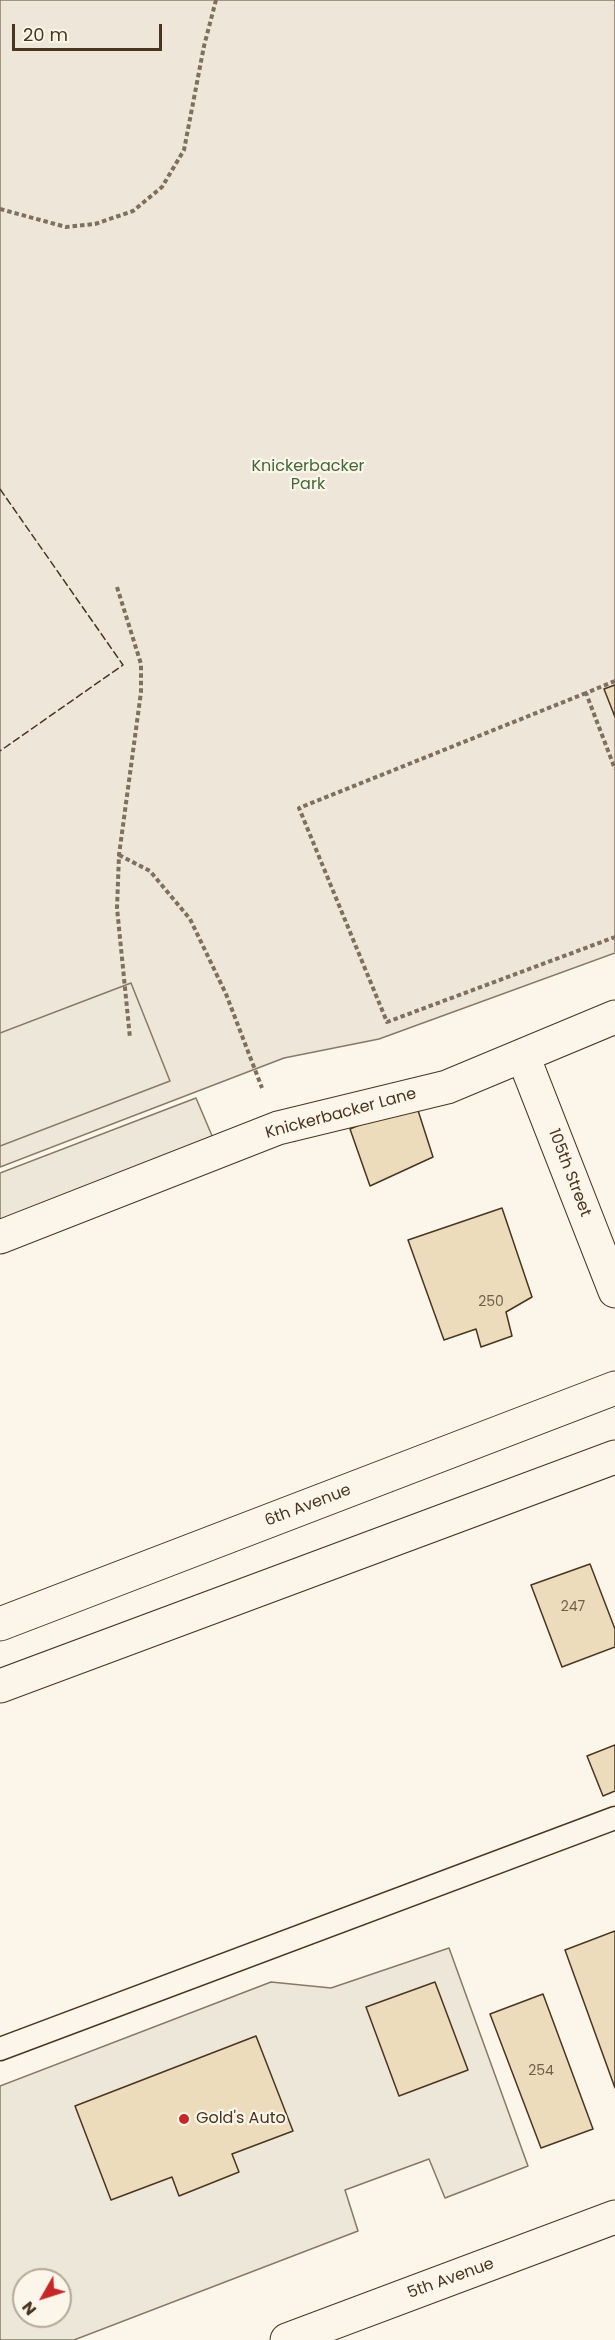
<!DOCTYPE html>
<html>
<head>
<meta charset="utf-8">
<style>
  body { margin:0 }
  #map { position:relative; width:615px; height:2340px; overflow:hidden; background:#fbf6e9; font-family:Poppins,sans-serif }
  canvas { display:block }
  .north { position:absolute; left:12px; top:2268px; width:60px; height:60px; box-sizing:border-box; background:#fbf6e9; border:2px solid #b4a999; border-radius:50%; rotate:231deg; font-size:16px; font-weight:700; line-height:24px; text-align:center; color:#4a3520 }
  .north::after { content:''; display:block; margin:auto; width:21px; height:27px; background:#c62828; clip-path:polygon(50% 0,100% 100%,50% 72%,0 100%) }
  .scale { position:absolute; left:12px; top:24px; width:150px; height:27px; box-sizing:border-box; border:3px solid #4a3520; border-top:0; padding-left:8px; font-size:18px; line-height:21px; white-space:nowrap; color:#4a3520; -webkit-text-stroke:4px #fbf6e9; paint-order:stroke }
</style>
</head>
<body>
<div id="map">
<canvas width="615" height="2340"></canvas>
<div class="north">N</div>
<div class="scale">20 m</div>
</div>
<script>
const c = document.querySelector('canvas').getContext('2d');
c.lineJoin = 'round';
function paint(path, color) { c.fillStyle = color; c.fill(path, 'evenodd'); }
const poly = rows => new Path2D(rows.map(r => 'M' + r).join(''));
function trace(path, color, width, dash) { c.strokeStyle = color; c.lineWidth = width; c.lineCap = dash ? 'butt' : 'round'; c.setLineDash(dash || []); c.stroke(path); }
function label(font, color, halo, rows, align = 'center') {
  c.font = font + ' Poppins,sans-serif'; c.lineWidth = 4.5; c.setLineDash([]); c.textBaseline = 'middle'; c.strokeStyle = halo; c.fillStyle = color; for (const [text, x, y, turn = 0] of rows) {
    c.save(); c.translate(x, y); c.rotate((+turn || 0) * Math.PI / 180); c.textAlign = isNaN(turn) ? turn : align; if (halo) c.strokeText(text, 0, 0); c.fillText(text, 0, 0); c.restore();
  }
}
const green = poly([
  [0,0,615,0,615,953,379,1039,284,1058,0,1167,0,0]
]);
paint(green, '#ede6d9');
trace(green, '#887966', 1.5);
const parking = poly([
  [131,983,170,1081,0,1146,0,1033,131,983],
  [196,1098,224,1164,0,1250,0,1173,196,1098],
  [449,1948,528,2166,445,2198,429,2159,345,2190,358,2231,74,2340,0,2340,0,2086,271,1982,331,1988,449,1948],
  [24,2280,60,2280,60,2316,24,2316,24,2280]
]);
paint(parking, '#ede7d9');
trace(parking, '#887966', 1.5);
const building = poly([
  [615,685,615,717,604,689,615,685],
  [415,1101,433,1157,370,1186,350,1129,415,1101],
  [502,1208,532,1297,506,1312,512,1336,481,1347,476,1329,444,1340,408,1240,502,1208],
  [590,1564,615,1629,615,1647,562,1667,531,1585,590,1564],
  [615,1745,615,1791,603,1796,587,1756,615,1745],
  [615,1931,615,2088,565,1950,615,1931],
  [435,1982,468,2070,399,2096,366,2007,435,1982],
  [543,1994,593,2129,541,2148,490,2014,543,1994],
  [256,2036,293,2131,232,2154,239,2172,179,2196,172,2177,111,2200,75,2106,256,2036]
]);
paint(building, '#ecdcbc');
trace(building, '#4a3520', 1.5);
const service = poly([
  [0,2049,615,1818]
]);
const minor = poly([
  [523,1056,615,1291],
  [0,1237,278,1128,447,1087,615,1017],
  [0,1624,615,1388],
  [0,1686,615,1457]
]);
const tertiary = poly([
  [287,2340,615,2217]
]);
trace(service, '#4a3520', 25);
trace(minor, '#4a3520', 35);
trace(tertiary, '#4a3520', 35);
trace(poly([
  [0,209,66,227,95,224,133,211,162,187,184,150,204,46,216,0],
  [117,587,141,664,141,692,119,855,117,908,130,1038],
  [615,681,586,693,615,769],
  [586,693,299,808,387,1022,615,937],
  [119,855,150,871,190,919,226,994,262,1088]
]), '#7f6f5c', 4, [4.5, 3]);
trace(service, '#fbf6e9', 22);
trace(minor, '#fbf6e9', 33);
trace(tertiary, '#fbf6e9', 33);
trace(poly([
  [0,489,123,665,0,751]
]), '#4a3520', 1.5, [8, 3]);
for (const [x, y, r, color] of [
  [184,2119,6,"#c62828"]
]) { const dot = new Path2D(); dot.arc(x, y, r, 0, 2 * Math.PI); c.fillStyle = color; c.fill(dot); trace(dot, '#fbf6e9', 2); }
label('14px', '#725f47', null, [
  ["250",491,1302],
  ["247",573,1607],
  ["254",541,2071]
]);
label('16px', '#436837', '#fbf6e9', [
  ["Knickerbacker",308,467],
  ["Park",308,485]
]);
label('16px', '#4a3520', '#fbf6e9', [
  ["Knickerbacker Lane",341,1114,-15],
  ["105th Street",569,1173,69],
  ["6th Avenue",308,1506,-21],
  ["5th Avenue",451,2279,-20]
]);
label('16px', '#4a3520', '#fbf6e9', [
  ["Gold's Auto",196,2119]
], 'left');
</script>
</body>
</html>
